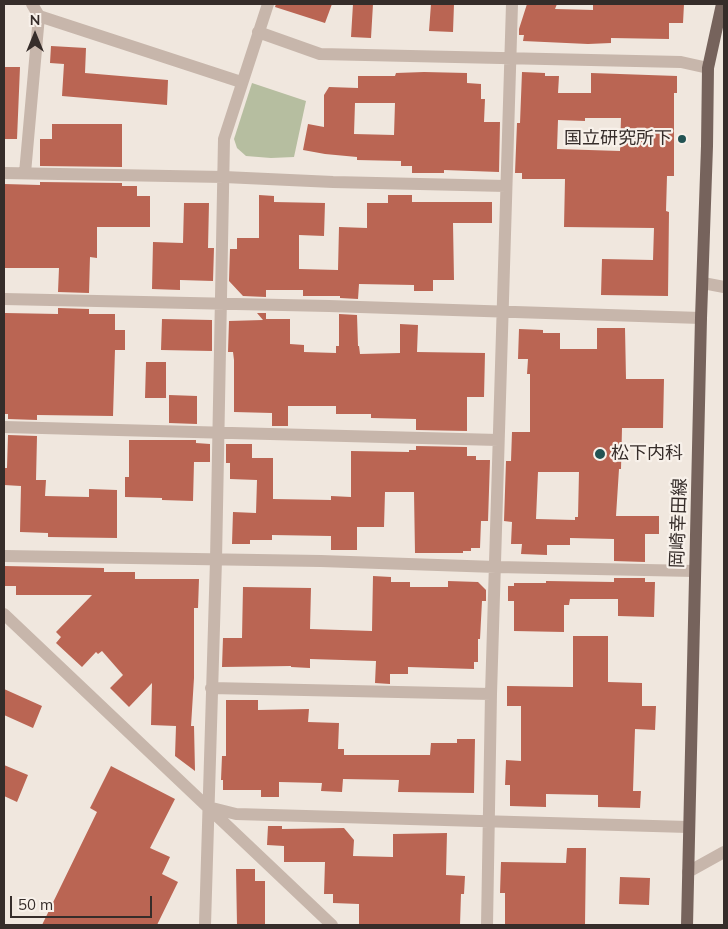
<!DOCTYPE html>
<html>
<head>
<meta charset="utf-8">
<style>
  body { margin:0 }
  #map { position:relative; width:728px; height:929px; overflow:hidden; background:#f0e7de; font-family:Mulish,sans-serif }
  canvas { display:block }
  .frame { position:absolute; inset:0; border:5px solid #362d2a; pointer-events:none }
  .north { position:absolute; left:10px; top:10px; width:50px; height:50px; -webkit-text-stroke:4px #f8f1ea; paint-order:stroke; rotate:0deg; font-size:14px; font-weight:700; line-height:20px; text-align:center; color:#362d2a }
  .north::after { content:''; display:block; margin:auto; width:18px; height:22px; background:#362d2a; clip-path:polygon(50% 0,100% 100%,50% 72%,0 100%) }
  .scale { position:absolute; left:10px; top:896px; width:142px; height:22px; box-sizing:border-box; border:2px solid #362d2a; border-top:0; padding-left:6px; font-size:15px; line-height:18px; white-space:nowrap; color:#362d2a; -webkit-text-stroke:4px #f8f1ea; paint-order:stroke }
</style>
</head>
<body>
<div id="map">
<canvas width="728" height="929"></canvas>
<div class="frame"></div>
<div class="north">N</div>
<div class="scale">50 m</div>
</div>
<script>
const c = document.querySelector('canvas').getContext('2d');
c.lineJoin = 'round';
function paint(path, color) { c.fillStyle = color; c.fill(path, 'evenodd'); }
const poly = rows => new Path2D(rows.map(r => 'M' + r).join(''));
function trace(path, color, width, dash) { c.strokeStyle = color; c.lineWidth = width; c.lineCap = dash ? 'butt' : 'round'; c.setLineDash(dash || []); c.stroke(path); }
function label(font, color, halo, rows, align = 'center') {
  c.font = font + ' Mulish,"Noto Sans JP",sans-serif'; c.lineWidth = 4.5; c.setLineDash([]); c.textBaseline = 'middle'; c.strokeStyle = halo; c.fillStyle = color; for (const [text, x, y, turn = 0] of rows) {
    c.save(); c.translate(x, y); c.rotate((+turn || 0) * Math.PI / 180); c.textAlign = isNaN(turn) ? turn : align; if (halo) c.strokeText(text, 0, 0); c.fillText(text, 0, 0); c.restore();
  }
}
paint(poly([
  [252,83,306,101,294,157,271,158,246,156,237,148,234,139]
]), '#b6bea0');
paint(poly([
  [276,4,332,4,325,23,275,7],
  [353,4,373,4,371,38,351,37],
  [431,4,454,4,453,32,429,31],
  [527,4,557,4,555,9,593,10,593,4,684,4,683,23,669,23,669,39,611,38,611,43,588,44,523,41,524,35,519,35,519,29],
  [51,46,86,48,85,73,168,80,167,105,62,96,64,64,50,63],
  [4,67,20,67,17,139,4,139],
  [424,72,467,73,467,83,481,84,481,99,485,99,484,122,500,122,499,172,444,170,444,173,412,173,412,166,401,166,401,161,357,160,357,157,325,154,303,150,308,124,324,127,324,95,329,87,358,88,358,76,395,76,396,73],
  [355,103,395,103,394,135,354,134],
  [522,72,545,73,545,76,559,76,558,93,591,93,591,73,677,76,677,93,674,93,674,176,667,176,666,211,669,212,668,296,601,295,602,259,653,260,654,228,564,227,565,179,522,179,522,173,515,173,517,123,520,123],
  [585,118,621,118,620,151,557,149,558,120,585,121],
  [52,124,122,124,122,167,40,166,40,139,52,139],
  [40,182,122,183,122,186,137,186,137,196,150,196,150,227,97,227,97,258,90,257,89,293,58,292,59,268,4,268,4,184,40,185],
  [259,195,274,196,274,202,325,203,324,236,299,235,299,269,338,270,339,227,367,228,367,203,388,203,388,195,412,195,412,202,492,202,492,223,453,223,454,280,433,280,433,291,414,291,414,285,359,284,358,299,340,298,340,296,303,296,303,290,266,290,266,297,243,296,229,281,230,249,237,249,237,238,259,238],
  [184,203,209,203,208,248,214,248,213,281,180,280,180,290,152,289,153,242,183,243],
  [58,308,89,309,89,314,115,314,115,330,125,330,125,350,115,350,113,416,37,415,37,420,8,419,8,414,4,414,5,313,58,314],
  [257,313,266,313,266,319,290,319,290,344,304,345,304,352,336,353,336,346,339,346,339,314,357,315,358,346,359,346,360,354,400,353,400,324,418,325,417,352,485,353,484,397,467,397,467,431,416,430,416,419,371,418,371,414,336,414,336,406,288,406,288,426,272,426,272,413,234,412,234,360,233,352,228,352,229,321,263,320],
  [162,319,212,320,212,351,161,350],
  [597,328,625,328,626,379,664,379,663,428,622,428,621,469,619,469,616,516,659,516,659,534,645,534,645,562,614,561,614,539,570,538,570,545,547,545,547,555,521,554,522,544,511,544,512,522,504,521,506,461,511,461,512,432,530,432,530,374,527,374,528,359,518,359,519,329,543,330,543,333,560,333,560,349,597,349],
  [538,472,579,472,578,517,575,517,575,520,536,519],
  [146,362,166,362,166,398,145,398],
  [169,395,197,396,197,424,169,423],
  [8,435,37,436,36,480,46,480,45,496,89,497,89,489,117,490,117,538,48,537,48,533,20,532,21,486,4,485,4,468,7,468],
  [129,440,196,440,196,443,210,444,210,462,194,462,193,501,162,500,162,498,125,497,125,477,129,477],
  [226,444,252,444,252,458,273,458,273,499,331,500,331,496,351,497,351,451,409,452,409,450,416,450,416,446,467,447,467,456,476,456,476,460,490,460,488,521,481,521,480,548,471,548,471,551,463,551,463,553,415,553,414,492,385,492,384,527,357,527,357,550,331,550,331,536,272,535,272,540,250,540,250,544,232,544,233,512,256,513,257,480,230,479,230,463,226,463],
  [4,566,104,568,104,572,135,572,135,579,199,579,198,608,194,608,194,678,191,726,194,726,195,771,175,756,176,726,151,725,152,683,129,707,110,688,123,675,102,651,98,654,96,652,82,667,56,643,61,637,56,632,92,595,16,595,16,586,4,586],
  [373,576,391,577,391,582,410,582,410,587,448,587,448,581,478,582,486,590,486,601,482,601,480,639,478,639,478,662,474,662,474,669,408,667,408,674,390,674,390,684,375,683,376,661,310,659,310,668,291,667,291,666,222,667,223,638,242,638,243,587,311,588,310,629,372,631],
  [614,578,645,578,645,582,655,582,654,617,618,616,618,599,570,599,569,605,564,605,564,632,514,631,514,601,508,601,508,586,514,586,514,583,546,583,546,581,614,582],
  [573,636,608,636,608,682,642,683,642,706,656,706,655,730,635,729,633,791,641,791,640,808,598,807,598,795,546,794,546,807,510,806,510,785,505,785,506,760,521,761,521,706,507,706,507,686,573,687],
  [4,689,42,706,33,728,4,715],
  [226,700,258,700,258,710,309,709,308,722,339,723,338,749,344,749,344,755,430,755,431,743,457,743,457,739,475,739,474,793,398,792,399,780,343,779,342,792,321,791,322,783,279,782,279,797,261,797,261,790,223,790,223,780,221,780,222,756,226,756],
  [4,765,28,775,17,802,4,796],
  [111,766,175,799,150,848,170,857,162,874,178,882,157,925,42,925,97,812,90,808],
  [268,826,282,826,282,829,344,828,354,840,353,856,393,857,393,834,447,833,446,875,465,876,464,894,461,894,460,925,359,925,359,904,333,903,333,894,324,894,325,862,284,862,284,846,267,845],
  [567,848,586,848,585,925,505,925,505,893,500,893,501,862,566,863],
  [236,869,255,869,255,881,265,881,265,925,237,925],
  [620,877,650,878,649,905,619,904]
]), '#ba6553');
trace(poly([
  [32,4,39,16,241,82],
  [258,32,320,54,681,62,708,68],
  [4,173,224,177,333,182,506,186],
  [25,173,39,16],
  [703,283,724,287],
  [4,299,329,306,701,318],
  [4,427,498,440],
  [4,556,321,561,496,567,695,571],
  [4,614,332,925],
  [211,688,491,694],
  [208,807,236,814,688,827],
  [688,872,724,852],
  [205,925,216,560,224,139,268,4],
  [487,925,491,694,512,4]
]), '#c7b6ab', 12);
trace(poly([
  [687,925,701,318,707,146,708,68,722,4]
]), '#76635c', 12);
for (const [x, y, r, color] of [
  [682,139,5,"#235353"],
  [600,454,6,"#235353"]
]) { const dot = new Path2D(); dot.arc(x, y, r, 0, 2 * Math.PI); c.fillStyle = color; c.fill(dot); trace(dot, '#f8f1ea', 2); }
label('18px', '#362d2a', '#f8f1ea', [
  ["国立研究所下",672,139],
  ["松下内科",611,454,"left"]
], 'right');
label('18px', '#362d2a', '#f8f1ea', [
  ["岡崎幸田線",679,523,-88]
]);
</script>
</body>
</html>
